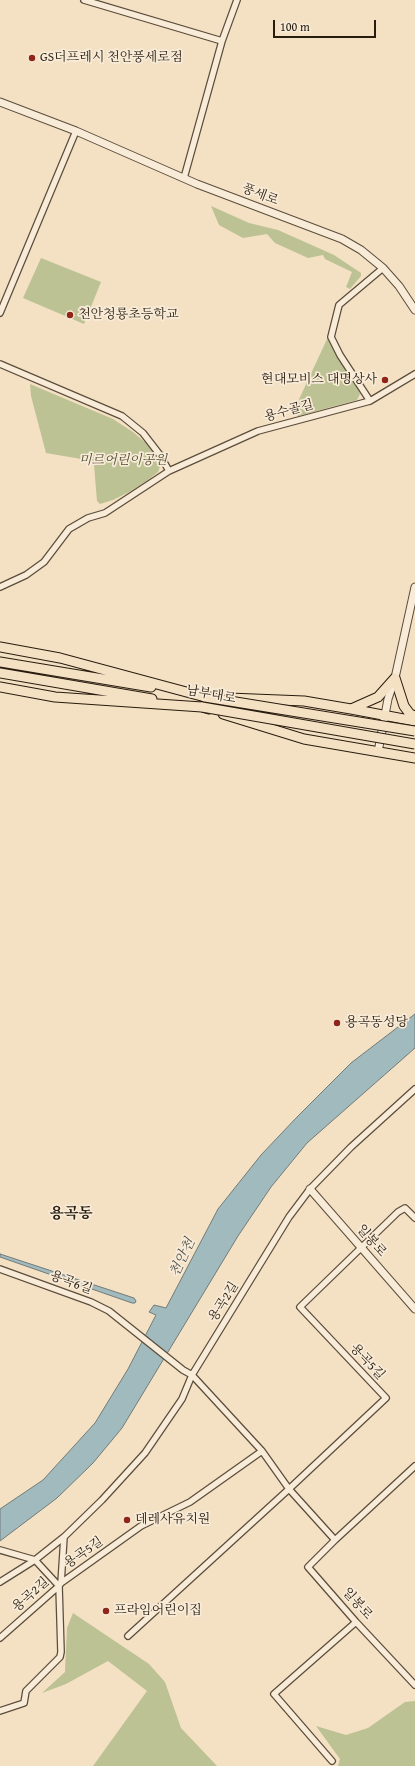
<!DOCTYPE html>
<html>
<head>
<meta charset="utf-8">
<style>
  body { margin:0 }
  #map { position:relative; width:415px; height:1766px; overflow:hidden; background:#f4e0c3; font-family:"Gentium Book Plus",serif }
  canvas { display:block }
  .scale { position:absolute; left:273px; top:20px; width:103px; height:18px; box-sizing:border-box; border:2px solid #281c0e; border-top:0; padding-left:5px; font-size:12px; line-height:14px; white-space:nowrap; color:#281c0e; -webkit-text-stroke:3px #f8ebd8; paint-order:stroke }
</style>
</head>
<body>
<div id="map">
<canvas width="415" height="1766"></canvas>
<div class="scale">100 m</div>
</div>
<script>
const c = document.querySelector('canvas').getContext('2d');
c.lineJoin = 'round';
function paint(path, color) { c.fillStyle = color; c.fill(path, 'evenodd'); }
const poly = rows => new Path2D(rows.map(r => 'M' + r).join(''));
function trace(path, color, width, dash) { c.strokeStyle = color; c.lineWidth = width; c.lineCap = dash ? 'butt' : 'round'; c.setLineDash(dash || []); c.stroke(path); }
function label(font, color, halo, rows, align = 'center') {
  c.font = font + ' "Gentium Book Plus","Noto Serif KR",serif'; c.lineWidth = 3.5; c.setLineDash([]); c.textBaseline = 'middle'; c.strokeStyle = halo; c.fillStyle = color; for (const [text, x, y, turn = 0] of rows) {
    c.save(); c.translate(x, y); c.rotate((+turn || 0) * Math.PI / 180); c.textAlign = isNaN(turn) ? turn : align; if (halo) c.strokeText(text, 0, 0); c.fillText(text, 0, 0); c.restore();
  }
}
paint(poly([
  [211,206,249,223,278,230,334,255,361,273,361,276,350,289,346,287,352,272,325,259,323,255,308,258,275,243,267,234,243,238,219,225],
  [41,258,101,282,84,324,23,298],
  [328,337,333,348,357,386,360,394,357,400,298,416,295,408],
  [30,384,113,419,133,432,146,443,157,457,160,467,158,472,148,480,131,491,113,500,100,504,97,501,94,465,87,460,46,453,31,396],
  [73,1613,149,1664,165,1682,181,1728,217,1766,93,1766,147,1691,108,1661,66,1684,42,1693,65,1672,67,1628],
  [415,1701,415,1766,338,1766,340,1759,316,1726,346,1735,368,1728,405,1702]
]), '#bcc293');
const water = poly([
  [415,1014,415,1048,307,1143,271,1187,238,1236,122,1428,93,1463,57,1498,0,1541,0,1509,43,1480,95,1423,128,1369,156,1315,149,1312,154,1305,166,1308,218,1209,261,1155,297,1117,351,1063,415,1014],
  [0,1254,134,1298,136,1301,135,1303,132,1303,0,1257,0,1254]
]);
paint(water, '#a1babe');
trace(water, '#717b78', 1);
const minor = poly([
  [84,0,222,41],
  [184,178,222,41,237,0],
  [0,313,76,131],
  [0,364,122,416,143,433,160,455,169,471],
  [370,401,340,355,331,337,339,305,383,268],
  [0,587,26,575,44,562,69,529,88,518,105,513,169,471,258,431,370,401,415,374],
  [0,1269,91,1302,109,1311,183,1370,192,1375,262,1451,289,1489,335,1540],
  [415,1466,335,1540,308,1567,356,1622,415,1685],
  [0,1550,35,1560,59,1586,61,1652,60,1657,26,1691,24,1703,0,1711],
  [0,1582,35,1560,64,1537,102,1500,145,1453,182,1399,192,1375,289,1217,310,1189,351,1147,415,1089],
  [61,1583,141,1526,190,1502,262,1451],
  [128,1636,289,1489,386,1398,300,1307,398,1212,405,1208,415,1218],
  [0,1638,59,1586,61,1583,64,1537],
  [332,1761,274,1694,356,1622]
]);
const tertiary = poly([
  [0,102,76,131,197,184,342,239,361,250,383,268,399,286,415,310],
  [378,752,388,699,395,678,415,587],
  [310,1189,415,1309]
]);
const trunk = poly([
  [0,647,60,658,205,697,213,697],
  [0,662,151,687],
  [0,673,152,699],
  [395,678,404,706,410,714,415,716],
  [0,687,55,697,202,707,209,709],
  [229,698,304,701,351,709,378,697,395,678],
  [351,709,415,721],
  [223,714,304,739,415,758]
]);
trace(minor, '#5b4d3b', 8);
trace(tertiary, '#5b4d3b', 9);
trace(trunk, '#281c0e', 11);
trace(minor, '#f8ebd8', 5.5);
trace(tertiary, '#f8ebd8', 7);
trace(trunk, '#f4e0c3', 9);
const trunkBridge = poly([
  [205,697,415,731],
  [202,707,415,744]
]);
trace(trunkBridge, '#281c0e', 11, []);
trace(trunkBridge, '#f4e0c3', 9);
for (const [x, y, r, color] of [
  [32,58,4,"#8f2418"],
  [70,315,4,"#8f2418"],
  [385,380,4,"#8f2418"],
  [337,1023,4,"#8f2418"],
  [127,1520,4,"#8f2418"],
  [106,1611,4,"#8f2418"]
]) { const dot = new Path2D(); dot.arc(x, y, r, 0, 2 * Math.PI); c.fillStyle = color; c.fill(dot); trace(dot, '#f8ebd8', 1.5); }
label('13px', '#281c0e', '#f8ebd8', [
  ["GS더프레시 천안풍세로점",40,58],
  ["천안청룡초등학교",78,315],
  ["현대모비스 대명상사",377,380,"right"],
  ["용곡동성당",345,1023],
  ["데레사유치원",135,1520],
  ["프라임어린이집",114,1611]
], 'left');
label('13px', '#281c0e', '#f8ebd8', [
  ["풍세로",260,195,21],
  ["용수골길",289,411,-15],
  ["남부대로",211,695,10],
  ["일봉로",371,1241,49],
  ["용곡6길",71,1283,20],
  ["용곡2길",224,1302,-58],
  ["용곡5길",367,1362,47],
  ["용곡5길",84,1553,-35],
  ["용곡2길",31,1595,-42],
  ["일봉로",357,1604,48]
]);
label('italic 13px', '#544e36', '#f8ebd8', [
  ["미르어린이공원",123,461]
]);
label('italic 14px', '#52534c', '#f8ebd8', [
  ["천안천",183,1258,-65]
]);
label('bold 15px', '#281c0e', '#f8ebd8', [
  ["용곡동",71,1214]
]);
</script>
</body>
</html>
